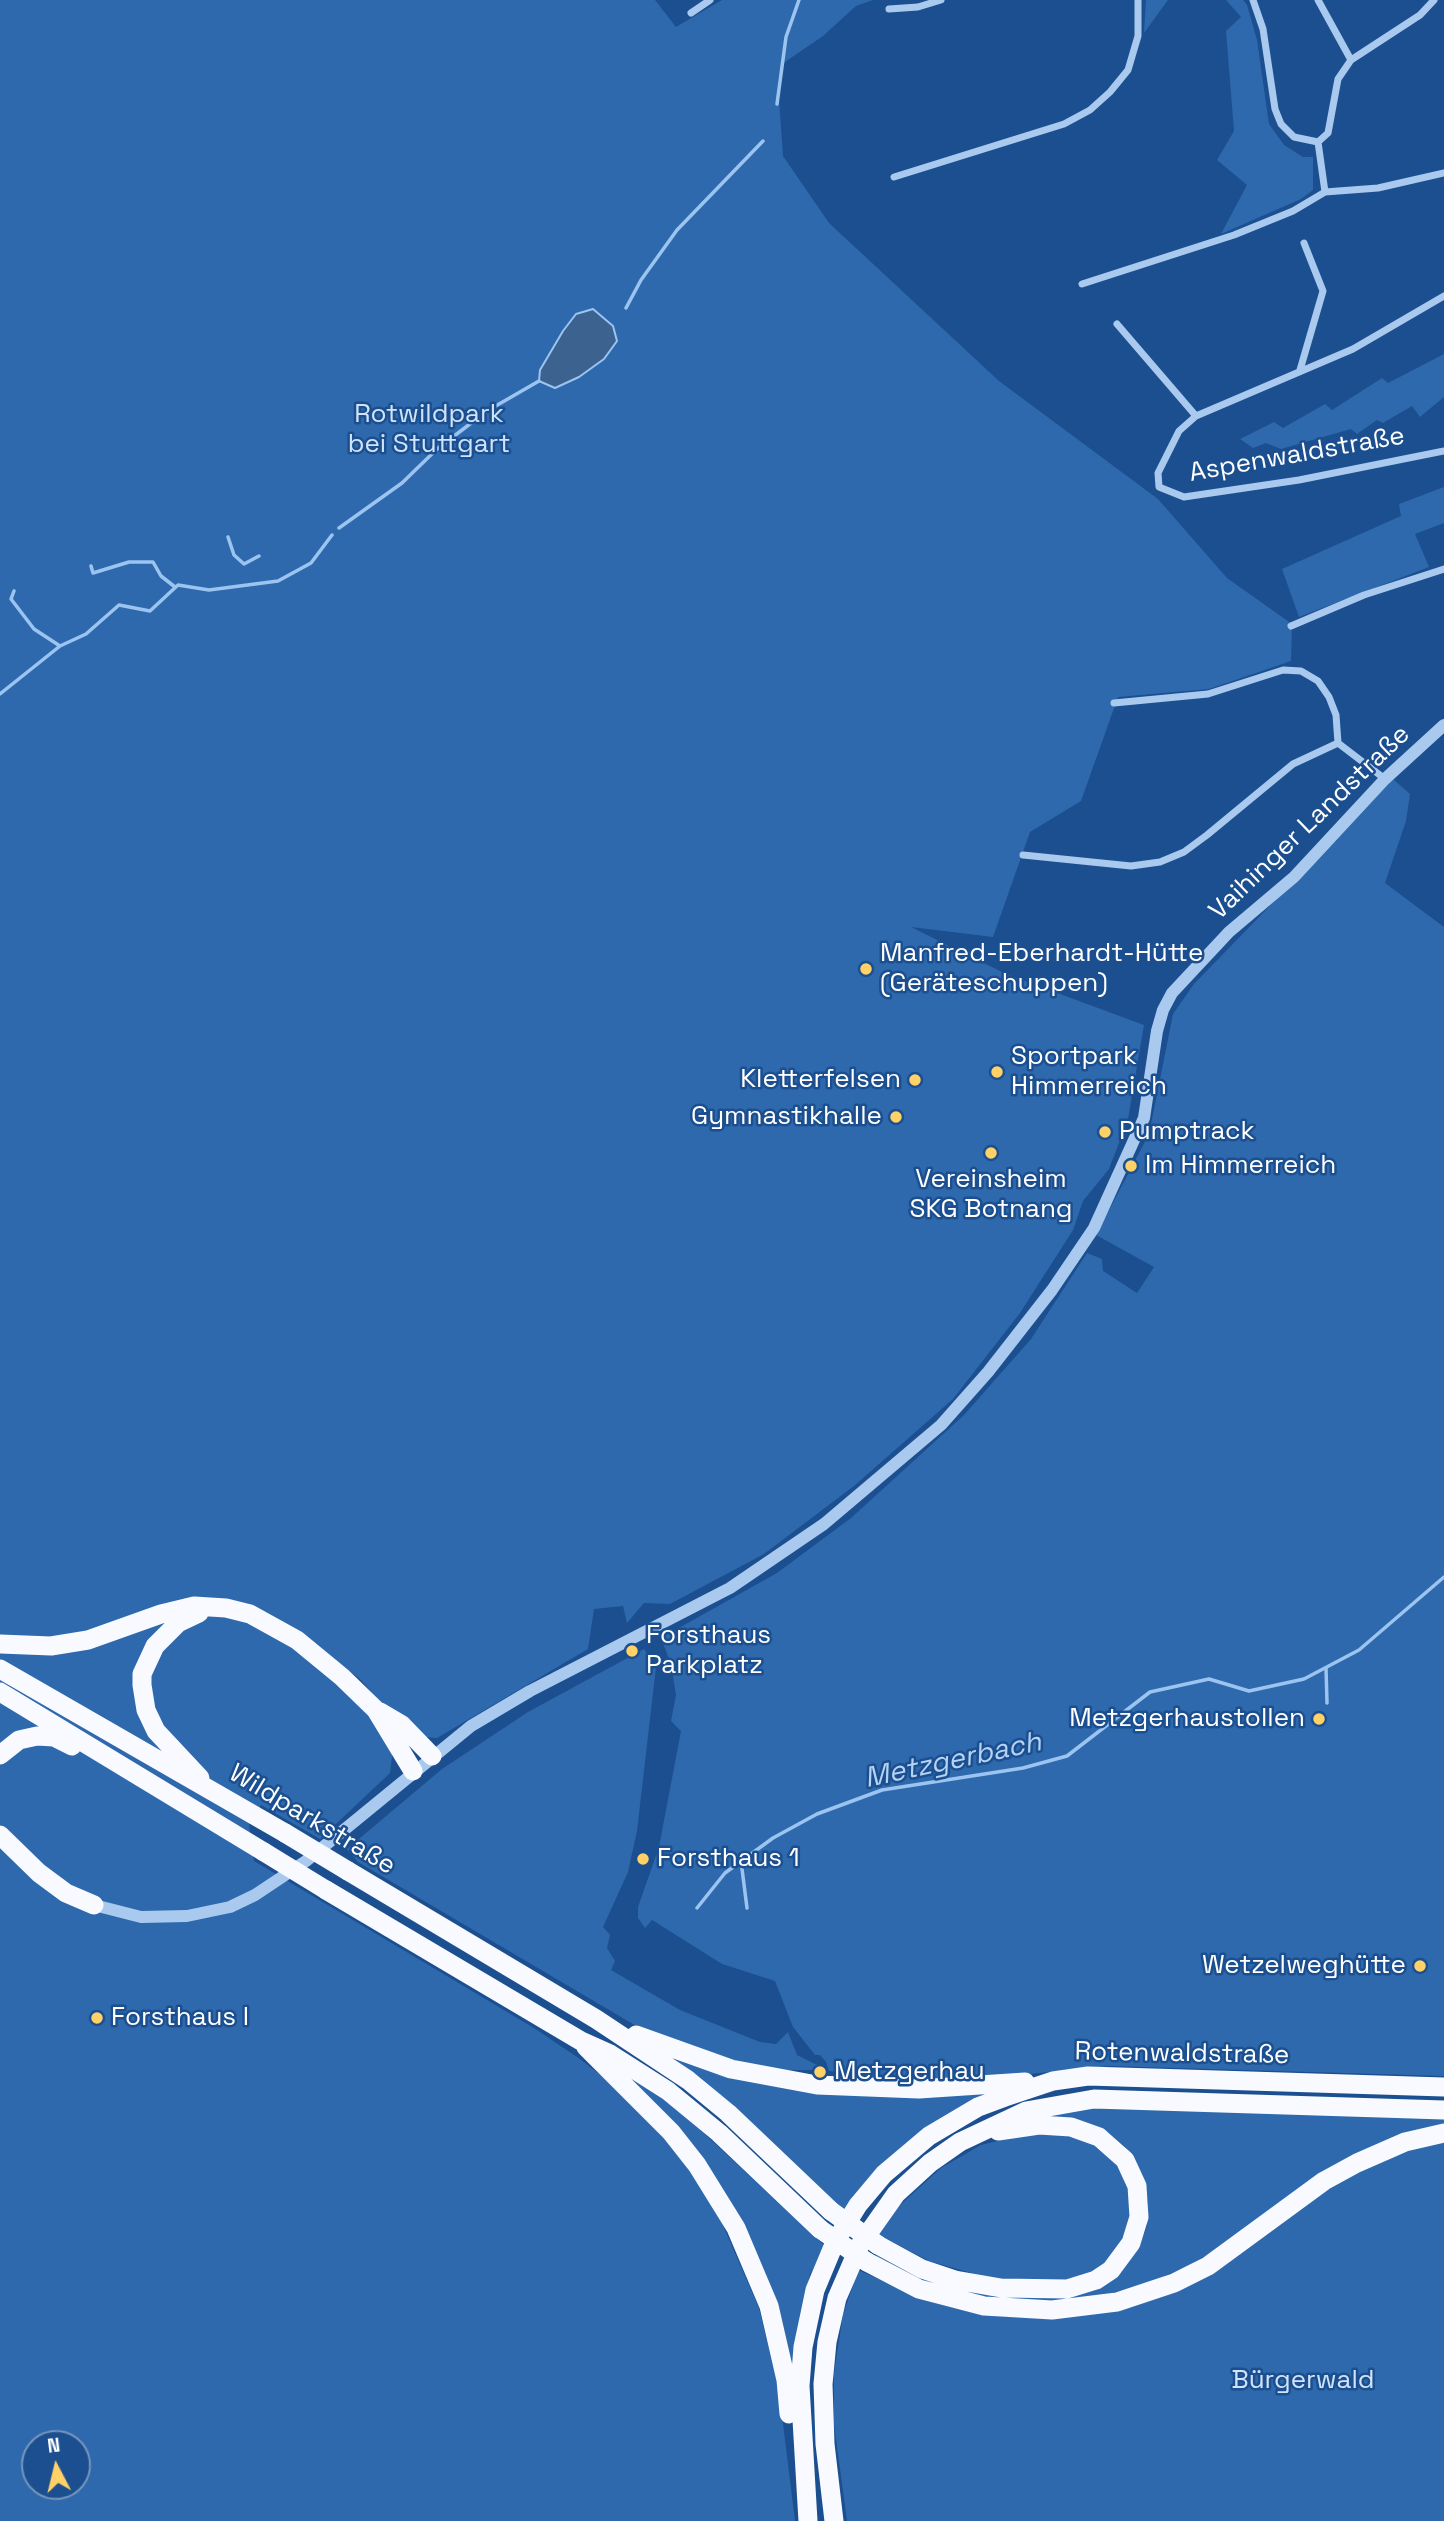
<!DOCTYPE html>
<html>
<head>
<meta charset="utf-8">
<style>
  body { margin:0 }
  #map { position:relative; width:1444px; height:2521px; overflow:hidden; background:#1b4f8f; font-family:"Space Grotesk",sans-serif }
  canvas { display:block }
  .north { position:absolute; left:21px; top:2430px; width:70px; height:70px; box-sizing:border-box; background:#1b4f8f; border:2px solid #7695bc; border-radius:50%; rotate:353deg; font-size:19px; font-weight:700; line-height:28px; text-align:center; color:#fff }
  .north::after { content:''; display:block; margin:auto; width:24px; height:32px; background:#ffd166; clip-path:polygon(50% 0,100% 100%,50% 72%,0 100%) }
</style>
</head>
<body>
<div id="map">
<canvas width="1444" height="2521"></canvas>
<div class="north">N</div>
</div>
<script>
const c = document.querySelector('canvas').getContext('2d');
c.lineJoin = 'round';
function paint(path, color) { c.fillStyle = color; c.fill(path, 'evenodd'); }
const poly = rows => new Path2D(rows.map(r => 'M' + r).join(''));
function trace(path, color, width, dash) { c.strokeStyle = color; c.lineWidth = width; c.lineCap = dash ? 'butt' : 'round'; c.setLineDash(dash || []); c.stroke(path); }
function label(font, color, halo, rows, align = 'center') {
  c.font = font + ' "Space Grotesk",sans-serif'; c.lineWidth = 5; c.setLineDash([]); c.textBaseline = 'middle'; c.strokeStyle = halo; c.fillStyle = color; for (const [text, x, y, turn = 0] of rows) {
    c.save(); c.translate(x, y); c.rotate((+turn || 0) * Math.PI / 180); c.textAlign = isNaN(turn) ? turn : align; if (halo) c.strokeText(text, 0, 0); c.fillText(text, 0, 0); c.restore();
  }
}
paint(poly([
  [0,0,655,0,676,27,722,0,873,0,856,6,823,36,782,64,778,84,783,156,829,223,999,381,1158,499,1227,578,1292,624,1291,661,1209,689,1118,697,1081,801,1030,832,993,937,911,927,1006,974,1144,1025,1128,1119,1109,1169,1083,1201,1073,1230,1020,1313,953,1399,854,1486,764,1554,670,1604,644,1603,627,1623,623,1606,594,1609,588,1649,437,1738,426,1737,378,1700,361,1680,340,1663,393,1748,390,1773,320,1839,261,1805,249,1825,254,1861,534,2028,580,2059,612,2084,660,2133,683,2161,718,2214,759,2308,779,2391,795,2521,0,2521],
  [35,2444,77,2444,77,2486,35,2486],
  [1146,0,1168,0,1144,33],
  [1226,0,1243,0,1247,5,1257,40,1269,124,1284,145,1303,157,1313,157,1313,190,1301,199,1221,234,1247,185,1217,160,1234,131,1226,31,1241,17],
  [1444,354,1444,397,1420,417,1412,406,1383,423,1377,420,1357,434,1351,429,1281,449,1266,443,1253,448,1240,439,1274,422,1283,428,1325,404,1332,410,1382,378,1388,383],
  [1444,487,1444,523,1415,534,1429,567,1299,617,1282,569,1401,516,1399,504],
  [1393,779,1410,794,1406,821,1385,883,1444,927,1444,2076,1109,2066,940,2083,855,2078,855,2074,829,2071,826,2062,820,2055,815,2055,793,2027,775,1981,722,1964,652,1920,645,1928,638,1918,638,1907,659,1847,681,1731,671,1721,676,1695,671,1664,661,1638,777,1573,851,1518,964,1415,1031,1339,1087,1253,1102,1259,1103,1271,1137,1293,1154,1267,1096,1235,1149,1134,1173,1014,1194,984],
  [644,1649,656,1667,637,1831,628,1872,603,1927,610,1935,607,1948,615,1961,611,1970,680,2010,760,2042,776,2044,788,2032,797,2055,815,2064,822,2064,823,2070,781,2070,726,2059,638,2027,358,1862,347,1849,442,1769,528,1712],
  [670,2056,698,2065,999,2091,845,2211,700,2077],
  [619,2069,679,2110,825,2246,809,2287,812,2267,800,2314,793,2380,766,2274,746,2231],
  [1097,2106,1444,2117,1444,2124,1186,2267,1143,2285,1100,2296,1062,2301,995,2299,943,2287,907,2273,875,2257,877,2255,906,2271,974,2293,1015,2298,1072,2297,1099,2288,1115,2278,1139,2248,1147,2226,1148,2203,1142,2174,1125,2147,1109,2133,1078,2120,1050,2116],
  [1034,2132,1080,2136,1112,2155,1132,2192,1128,2235,1101,2269,1075,2280,1027,2283,982,2276,929,2261,877,2234,900,2205,941,2168,981,2145],
  [1444,2140,1444,2521,847,2521,834,2424,834,2373,843,2315,858,2270,931,2302,982,2315,1050,2319,1112,2312,1161,2297,1214,2272,1332,2186,1386,2158]
]), '#2e69ad');
const water = poly([
  [593,309,613,326,617,341,604,359,579,377,555,388,539,381,540,370,563,331,576,314,593,309]
]);
paint(water, '#3c6290');
trace(water, '#9cc4f0', 2);
trace(poly([
  [777,104,786,37,799,0],
  [626,308,641,280,677,230,763,141],
  [339,528,402,483,437,449,487,411,539,381],
  [228,537,234,555,244,564,259,556],
  [91,566,93,573,129,562,153,562,161,576,175,587],
  [14,591,11,599,34,629,60,646],
  [0,694,60,646,86,634,119,605,150,611,178,585,209,590,278,581,311,563,332,535],
  [1326,1668,1327,1703],
  [741,1861,747,1908],
  [697,1908,725,1873,773,1838,817,1814,882,1790,1023,1768,1067,1756,1150,1692,1209,1679,1249,1691,1304,1679,1359,1650,1444,1577]
]), '#9cc4f0', 3.5);
trace(poly([
  [1253,0,1263,29,1275,109,1281,124,1294,137,1318,142],
  [1318,0,1351,60],
  [889,9,918,7,941,0],
  [691,13,710,0],
  [1318,142,1328,133,1338,79,1351,60,1420,15,1434,0],
  [1318,142,1325,192],
  [894,177,1064,124,1090,110,1110,92,1128,70,1138,36,1138,0],
  [1082,284,1234,235,1293,211,1325,192,1378,188,1444,173],
  [1444,296,1353,349,1196,416,1179,431,1158,473,1159,487,1184,497,1299,480,1444,451],
  [1117,324,1196,416],
  [1300,370,1323,291,1304,243],
  [1291,626,1364,595,1444,569],
  [1114,703,1208,694,1283,670,1301,671,1318,681,1329,697,1336,715,1338,743],
  [1338,743,1385,779],
  [1023,855,1131,866,1160,862,1184,852,1207,835,1293,764,1338,743]
]), '#a9c9ee', 7);
trace(poly([
  [94,1905,141,1917,187,1916,230,1907,255,1895,306,1861,471,1726,530,1691,730,1588,824,1524,941,1425,988,1372,1052,1290,1094,1228,1144,1118,1157,1031,1163,1010,1172,993,1229,932,1294,877,1385,779,1444,725]
]), '#a9c9ee', 12);
trace(poly([
  [199,1613,178,1623,155,1646,142,1674,142,1685,146,1710,156,1731,200,1778],
  [0,1644,51,1646,88,1640,161,1614,194,1606,226,1608,250,1614,297,1640,342,1677,376,1710,413,1771],
  [0,1669,285,1833],
  [0,1692,264,1852],
  [380,1712,402,1725,432,1756],
  [0,1755,19,1740,37,1736,54,1737,72,1746],
  [0,1835,39,1873,66,1893,94,1905],
  [348,1871,596,2019,688,2080,728,2113,831,2211],
  [326,1890,581,2041,610,2054,668,2091,719,2133,820,2229],
  [636,2035,731,2069,817,2085,919,2089,1025,2082],
  [586,2047,671,2132,697,2165,736,2228,769,2306,786,2380,789,2414],
  [878,2245,922,2269,955,2280,1001,2288,1067,2289,1096,2280,1111,2270,1131,2243,1139,2217,1137,2186,1125,2160,1099,2137,1071,2127,1039,2125,998,2131],
  [867,2262,919,2289,984,2306,1052,2310,1117,2302,1174,2283,1208,2266,1324,2181,1357,2163,1405,2142,1444,2133],
  [808,2521,800,2386,803,2347,815,2290,835,2242,858,2205,884,2174,929,2136,978,2107,1005,2097,1053,2081,1088,2076,1444,2087],
  [834,2521,825,2444,823,2384,827,2342,837,2298,860,2245,896,2194,930,2163,960,2142,1026,2111,1094,2099,1444,2110]
]), '#f8faff', 19);
trace(poly([
  [285,1833,348,1871],
  [264,1852,326,1890],
  [831,2211,878,2245],
  [820,2229,867,2262]
]), '#f8faff', 19);
for (const [x, y, r, color] of [
  [866,969,7,"#ffd166"],
  [997,1072,7,"#ffd166"],
  [915,1080,7,"#ffd166"],
  [896,1117,7,"#ffd166"],
  [1105,1132,7,"#ffd166"],
  [991,1153,7,"#ffd166"],
  [1131,1166,7,"#ffd166"],
  [632,1651,7,"#ffd166"],
  [1319,1719,7,"#ffd166"],
  [643,1859,7,"#ffd166"],
  [1420,1966,7,"#ffd166"],
  [97,2018,7,"#ffd166"],
  [820,2072,7,"#ffd166"]
]) { const dot = new Path2D(); dot.arc(x, y, r, 0, 2 * Math.PI); c.fillStyle = color; c.fill(dot); trace(dot, '#1b4f8f', 2.5); }
label('26px', '#cfe3fa', '#1b4f8f', [
  ["Rotwildpark",429,415],
  ["bei Stuttgart",429,445],
  ["Bürgerwald",1303,2381]
]);
label('26px', '#fff', '#1b4f8f', [
  ["Aspenwaldstraße",1297,455,-10],
  ["Vaihinger Landstraße",1310,823,-44],
  ["Wildparkstraße",312,1820,31],
  ["Rotenwaldstraße",1182,2054,1]
]);
label('26px', '#fff', '#1b4f8f', [
  ["Manfred-Eberhardt-Hütte",880,954],
  ["(Geräteschuppen)",880,984],
  ["Sportpark",1011,1057],
  ["Himmerreich",1011,1087],
  ["Kletterfelsen",901,1080,"right"],
  ["Gymnastikhalle",882,1117,"right"],
  ["Pumptrack",1119,1132],
  ["Im Himmerreich",1145,1166],
  ["Vereinsheim",991,1180,"center"],
  ["SKG Botnang",991,1210,"center"],
  ["Forsthaus",646,1636],
  ["Parkplatz",646,1666],
  ["Metzgerhaustollen",1305,1719,"right"],
  ["Forsthaus 1",657,1859],
  ["Wetzelweghütte",1406,1966,"right"],
  ["Forsthaus I",111,2018],
  ["Metzgerhau",834,2072]
], 'left');
label('italic 28px', '#b5d3f5', '#1b4f8f', [
  ["Metzgerbach",953,1761,-12]
]);
</script>
</body>
</html>
